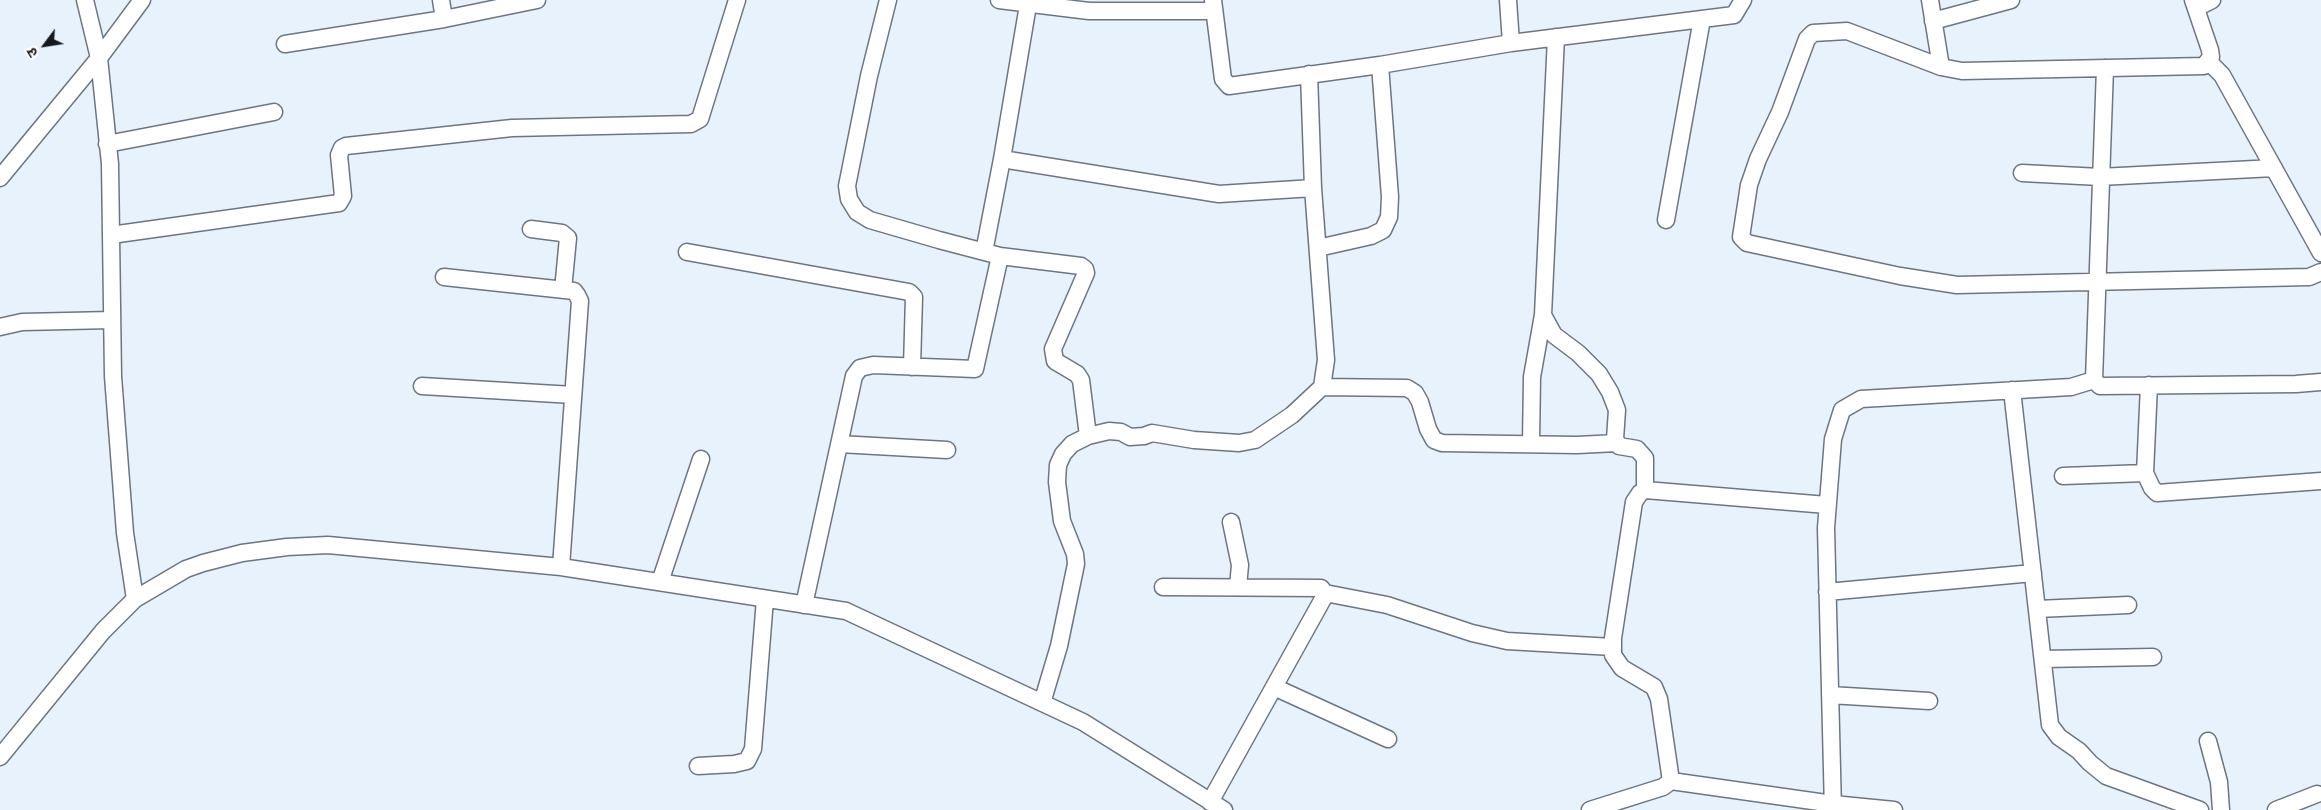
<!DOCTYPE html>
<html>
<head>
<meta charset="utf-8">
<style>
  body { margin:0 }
  #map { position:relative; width:2321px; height:810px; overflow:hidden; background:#e8f2fd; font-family:"DejaVu Sans","Noto Sans Devanagari",sans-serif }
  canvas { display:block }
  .north { position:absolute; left:20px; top:20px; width:50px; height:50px; -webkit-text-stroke:4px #fff; paint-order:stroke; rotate:239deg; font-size:14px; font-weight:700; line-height:20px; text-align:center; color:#16191d }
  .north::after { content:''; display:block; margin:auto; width:18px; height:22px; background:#16191d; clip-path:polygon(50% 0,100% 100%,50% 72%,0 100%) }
</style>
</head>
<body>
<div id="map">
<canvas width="2321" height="810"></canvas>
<div class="north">उ</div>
</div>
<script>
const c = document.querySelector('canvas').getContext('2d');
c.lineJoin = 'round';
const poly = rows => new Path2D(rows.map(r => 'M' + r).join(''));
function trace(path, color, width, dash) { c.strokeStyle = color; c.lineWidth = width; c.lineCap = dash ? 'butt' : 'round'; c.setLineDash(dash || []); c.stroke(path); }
const minor = poly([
  [85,0,99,58,110,164,113,376,125,533,135,599],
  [441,0,444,19],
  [888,0,869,76,847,186,849,199,857,212,870,220,939,240,1000,256,1081,266,1085,269,1086,273,1053,349,1055,361,1077,374,1081,380,1088,436],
  [999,0,1089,11,1214,11],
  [1213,0,1223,79,1229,86,1380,65,1511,43,1734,15,1743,0],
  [1508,0,1511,43],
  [1930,0,1941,67],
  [2193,0,2210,50,2211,57,2204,66,1962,71,1941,67,1847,31,1813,33,1807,39,1780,112,1758,159,1749,185,1741,237,1747,243,1900,276,1957,285,2309,277,2321,272],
  [2196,8,2212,0],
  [1933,21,2011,0],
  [1556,37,1543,315,1554,335,1578,353,1599,374,1610,392,1617,410,1615,439,1619,446,1637,449,1645,458,1645,490],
  [285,44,444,19,537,0],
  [2209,62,2222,75,2321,253],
  [2105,68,2094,380,2100,386,2296,384,2321,382],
  [107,144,274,112],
  [1002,159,1219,194,1313,188],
  [2022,173,2100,177,2274,168],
  [0,178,99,58,142,0],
  [1666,220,1702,19],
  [531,229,562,233,568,238,563,290],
  [111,235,339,203,343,196,339,155,342,148,346,146,512,128,691,124,700,119,737,0],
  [1318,248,1371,236,1383,230,1389,217,1390,197,1380,65],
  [687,252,909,292,914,297,912,367],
  [984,252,1002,159,1028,5],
  [444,277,574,291,577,295,580,301,561,567],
  [0,327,22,322,112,320],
  [2149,385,2145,473,2152,488,2157,493,2321,481],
  [422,386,573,395],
  [1322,387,1407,388,1415,393,1420,402,1428,429,1434,440,1442,443,1577,445,1617,443],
  [2012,390,2050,725,2059,737,2079,751,2090,763,2106,776,2200,810],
  [1531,443,1532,377,1543,315],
  [839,444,947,450],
  [2063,476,2145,473],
  [1231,522,1240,565,1238,587],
  [660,582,701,459],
  [1163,587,1321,588,1325,593,1324,597,1210,802],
  [1827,592,2033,573],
  [1325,593,1387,605,1472,633,1507,641,1613,647],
  [804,605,854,376,860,368,873,365,975,369,1000,256],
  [2037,609,2128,605],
  [2043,659,2153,657],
  [1274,687,1388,739],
  [1830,695,1929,701],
  [1042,703,1059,646,1076,564,1075,554,1062,521,1057,482,1058,465,1063,454,1072,444,1088,436,1109,431,1121,432,1130,437,1144,436,1152,433,1194,440,1239,443,1255,440,1292,415,1322,387,1326,360,1313,188,1309,74],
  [2208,741,2219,782,2221,810],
  [0,757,103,631,135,599,186,569,203,563,242,553,287,547,328,545,561,567,846,611,1083,722,1224,810],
  [698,766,734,764,747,761,753,749,765,599],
  [1671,781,1833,804,1894,810],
  [1590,810,1663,787,1671,781,1659,699,1654,687,1622,668,1613,655,1613,638,1634,502,1640,493,1645,490,1827,505],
  [1833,810,1826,528,1833,439,1842,410,1861,399,2071,387,2094,380],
  [2276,810,2317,794]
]);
trace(minor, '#6d7680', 19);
trace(minor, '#fff', 16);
</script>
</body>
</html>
